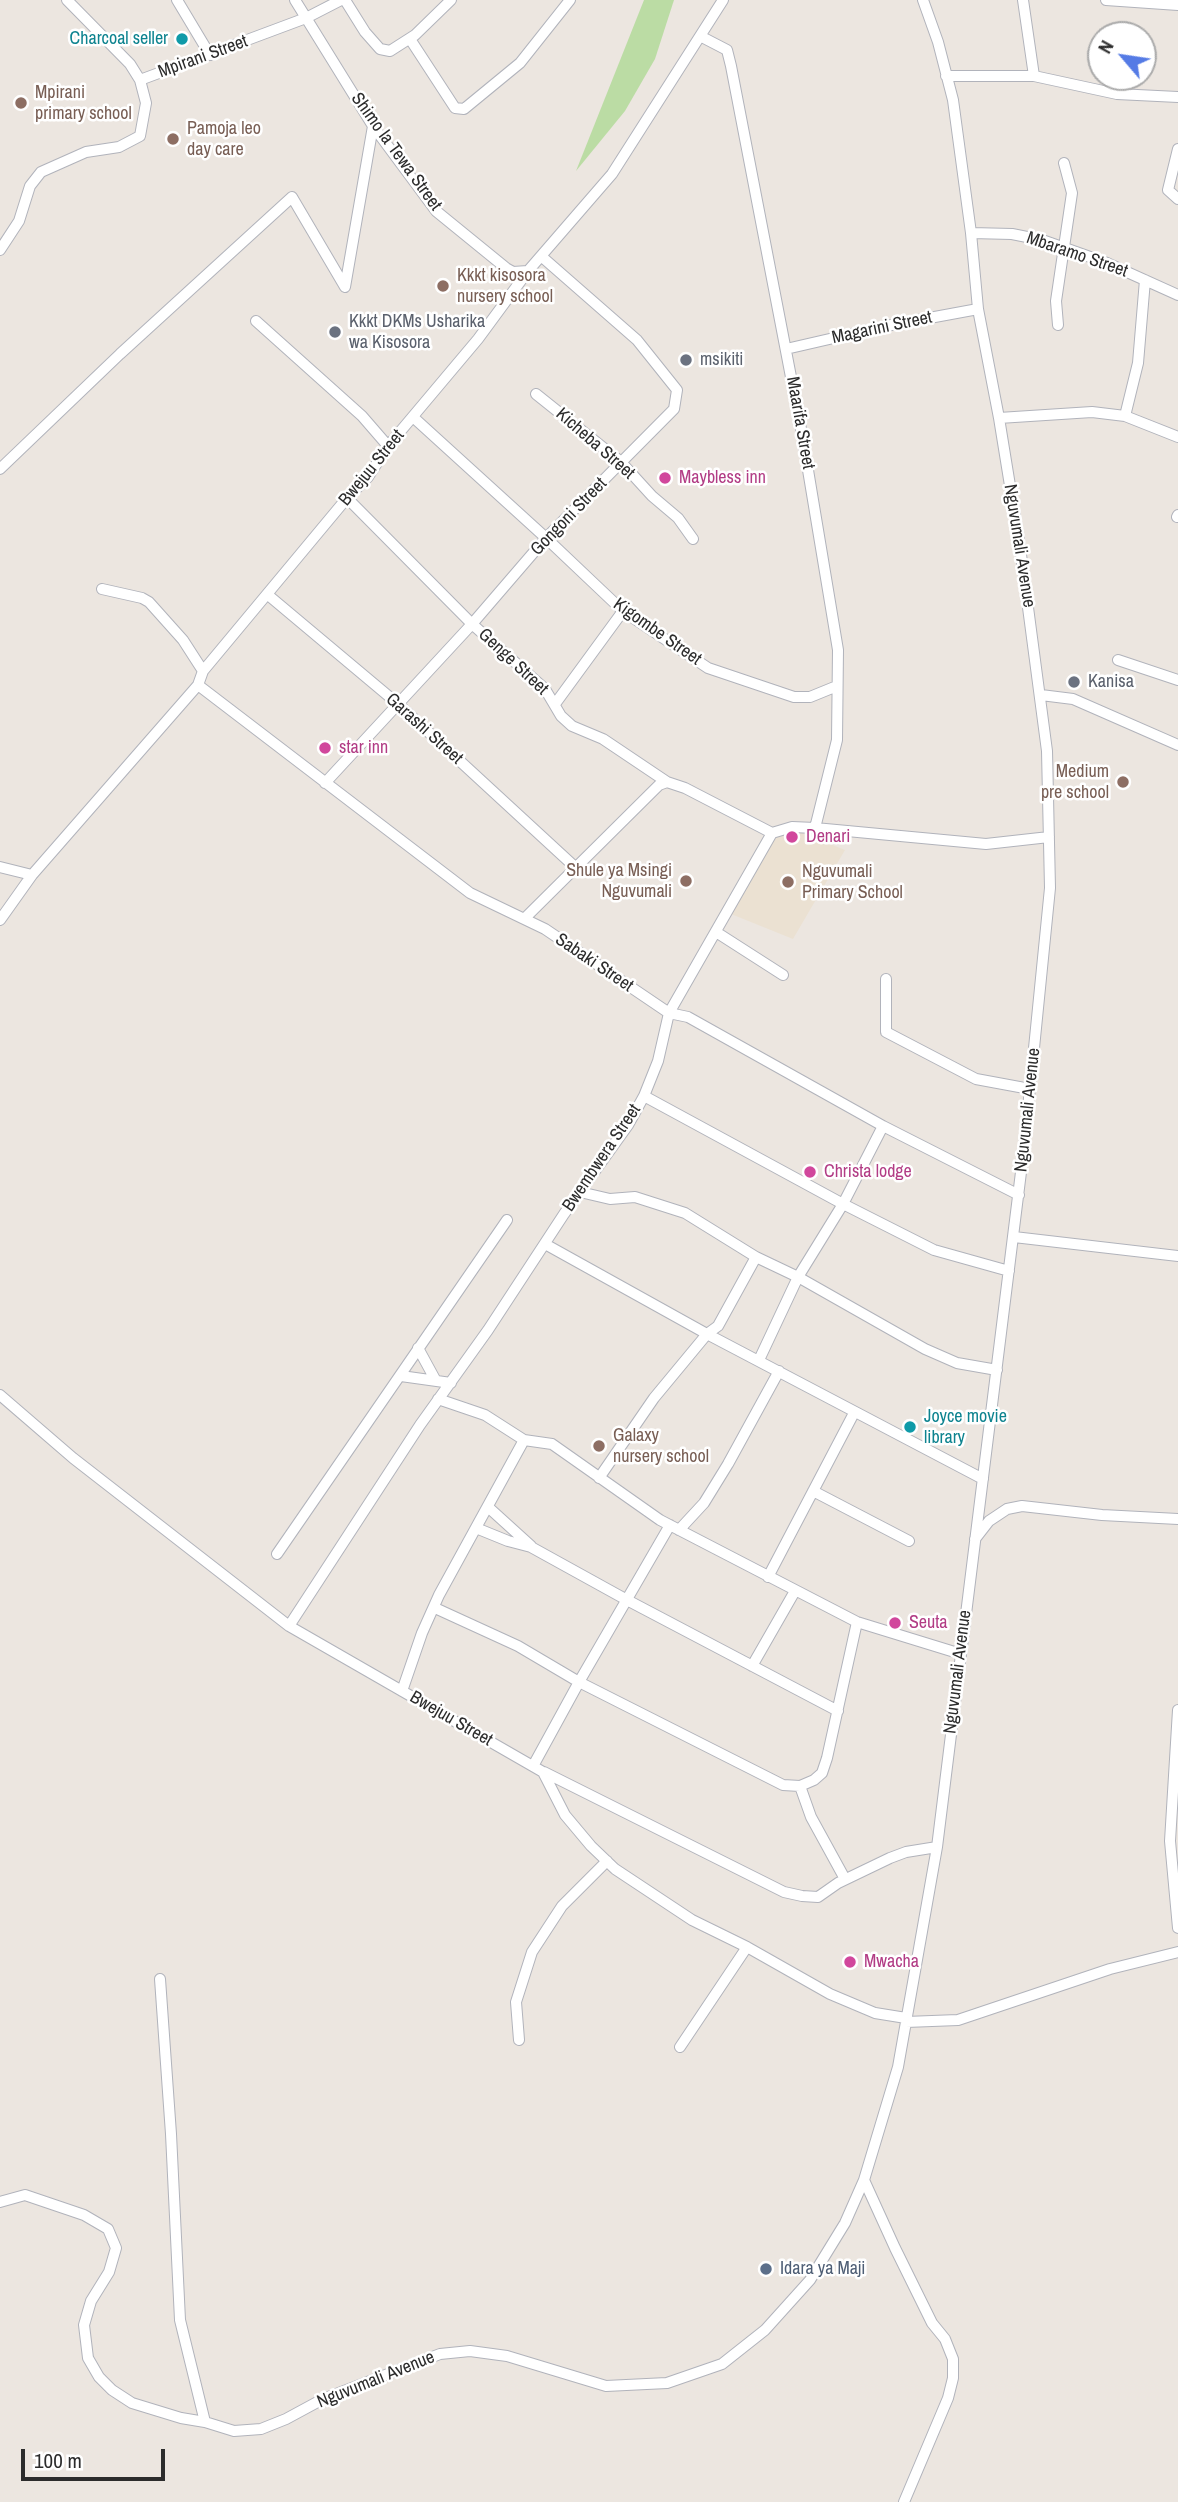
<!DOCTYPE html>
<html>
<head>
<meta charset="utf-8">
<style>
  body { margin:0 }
  #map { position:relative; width:1178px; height:2502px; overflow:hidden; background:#ece6e0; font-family:"Archivo Narrow",sans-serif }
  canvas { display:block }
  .north { position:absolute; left:1087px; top:21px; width:70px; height:70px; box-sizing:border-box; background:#fff; border:2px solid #ababab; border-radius:50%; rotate:299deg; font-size:19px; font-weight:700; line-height:28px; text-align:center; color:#2c2c2c }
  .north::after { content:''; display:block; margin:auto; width:24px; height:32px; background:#557be5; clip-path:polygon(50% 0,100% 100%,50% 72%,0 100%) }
  .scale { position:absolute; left:21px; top:2449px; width:144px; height:32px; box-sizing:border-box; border:4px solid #2c2c2c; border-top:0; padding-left:9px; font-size:21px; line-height:24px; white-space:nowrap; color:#2c2c2c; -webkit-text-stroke:5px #fff; paint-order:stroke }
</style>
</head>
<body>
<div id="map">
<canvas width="1178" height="2502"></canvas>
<div class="north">N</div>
<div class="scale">100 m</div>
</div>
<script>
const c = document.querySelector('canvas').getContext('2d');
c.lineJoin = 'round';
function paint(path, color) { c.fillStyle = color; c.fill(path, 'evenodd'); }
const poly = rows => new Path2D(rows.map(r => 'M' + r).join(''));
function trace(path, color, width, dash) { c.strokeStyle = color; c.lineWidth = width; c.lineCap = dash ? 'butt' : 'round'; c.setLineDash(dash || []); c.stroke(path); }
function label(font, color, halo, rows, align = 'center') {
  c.font = font + ' "Archivo Narrow",sans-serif'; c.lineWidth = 5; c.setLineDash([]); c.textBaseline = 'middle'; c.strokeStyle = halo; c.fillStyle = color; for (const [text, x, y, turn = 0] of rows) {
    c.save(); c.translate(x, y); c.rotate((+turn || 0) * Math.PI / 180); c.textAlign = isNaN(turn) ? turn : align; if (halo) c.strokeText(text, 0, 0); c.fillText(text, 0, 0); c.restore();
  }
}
paint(poly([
  [795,830,845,850,793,939,731,914,776,837]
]), '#ebe1d2');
paint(poly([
  [644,0,674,0,655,59,625,111,576,171]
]), '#bbdca4');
const minor = poly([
  [67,0,130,64,140,80],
  [177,0,210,55],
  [295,0,373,126,436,211,506,268,513,272,528,271],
  [345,0,365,32,380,49,390,51,415,35,451,0],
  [1023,0,1034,76],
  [1106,0,1178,5],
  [700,36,727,50,731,66,802,434,838,650,837,740,815,828],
  [410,39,455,108,464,109,520,63,570,0],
  [946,76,1034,76,1117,94,1178,97],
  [1178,149,1168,190,1178,199],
  [971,233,1012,234,1042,240,1107,263,1178,295],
  [0,250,19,221,30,186,41,172,86,152,119,147,140,136,146,103,140,80,306,18,341,0],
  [256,321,362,416,388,446],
  [1058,325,1056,301,1072,193,1064,163],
  [786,349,886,326,978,309],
  [536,394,621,462,652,496,678,518,693,539],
  [1125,416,1138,363,1145,280],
  [413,417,546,538,623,611,708,668,794,697,810,697,837,686],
  [999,418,1092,412,1125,416,1178,437],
  [0,469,120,354,292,197,345,287,373,126],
  [347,498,472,624,545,689,561,716,572,726,603,739,667,782,685,788,772,833],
  [1177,517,1178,515],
  [102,589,142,598,149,602,183,640,203,671],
  [268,595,398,704,576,868],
  [1118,660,1178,680],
  [198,685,470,893,545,929,669,1013,688,1017,883,1126,1019,1195],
  [1041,695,1073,699,1178,745],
  [555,704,623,611],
  [325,783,472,624,546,538,674,409,677,390,637,340,541,256],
  [0,867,32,875],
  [524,919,659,785,667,782],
  [0,920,32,875,198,685,203,671,347,498,368,477,388,446,478,339,528,271,612,174,723,0],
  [716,932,783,975],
  [886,979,886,1032,976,1079,1030,1089],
  [644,1096,843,1204,934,1250,1009,1271],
  [580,1192,610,1199,635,1197,685,1213,756,1257,798,1277,925,1349,957,1363,997,1370],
  [1014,1237,1178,1256],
  [545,1244,707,1334,983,1479],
  [418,1348,436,1381],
  [759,1360,798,1277,843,1204,883,1126],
  [401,1376,451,1383],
  [0,1395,73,1458,289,1626,543,1772,565,1815,591,1846,615,1869,692,1920,747,1947,830,1994,875,2013,906,2018],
  [438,1399,485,1415,524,1440,552,1444,660,1520,857,1622,961,1654],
  [599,1478,654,1398,707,1334,718,1326,756,1257],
  [813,1491,909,1541],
  [488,1507,531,1546],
  [476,1528,508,1541,531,1547,627,1600,838,1711],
  [679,1530,704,1503,728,1464,779,1371],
  [975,1539,989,1521,1007,1509,1022,1506,1102,1515,1178,1519],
  [277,1554,507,1220],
  [768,1577,854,1413],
  [435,1608,518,1646,579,1682,783,1785,800,1786,814,1780,822,1773,827,1758,857,1622],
  [289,1626,420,1425,488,1330,564,1214,628,1125,644,1096,658,1061,669,1013,772,833,792,827,815,828,986,844,1049,837],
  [752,1666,795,1591],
  [402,1691,422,1633,439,1595,524,1440],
  [1178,1710,1170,1841,1178,1928],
  [533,1766,579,1682,670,1525],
  [544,1772,784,1892,802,1896,818,1897,838,1883,890,1858,906,1852,937,1847],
  [800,1786,811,1817,845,1879],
  [160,1979,171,2134,180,2320,205,2422],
  [906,2022,958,2020,1110,1969,1178,1952],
  [519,2040,516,2002,532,1952,562,1906,607,1861],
  [680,2047,747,1947],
  [864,2180,895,2248,932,2323,945,2339,953,2359,953,2378,948,2398,904,2502],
  [0,2202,25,2195,84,2215,108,2229,116,2248,109,2272,91,2301,84,2325,88,2358,99,2377,112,2390,132,2403,181,2418,205,2422,234,2431,261,2429,286,2419,323,2399,440,2354,470,2351,507,2356,606,2386,667,2383,722,2364,765,2330,810,2280,845,2223,864,2180,898,2067,937,1847,1024,1148,1050,888,1047,751,1020,547,999,418,978,309,971,233,953,100,938,42,923,0]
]);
trace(minor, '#b1b3bb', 12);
trace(minor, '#fff', 10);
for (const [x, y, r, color] of [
  [182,39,7,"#0f9aa8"],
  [21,103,7,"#8d6e63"],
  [173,139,7,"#8d6e63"],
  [443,286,7,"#8d6e63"],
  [335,332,7,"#6b7280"],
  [686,360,7,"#6b7280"],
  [665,478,7,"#d1479c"],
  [1074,682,7,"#6b7280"],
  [325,748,7,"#d1479c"],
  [1123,782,7,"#8d6e63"],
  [792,837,7,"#d1479c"],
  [686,881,7,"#8d6e63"],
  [788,882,7,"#8d6e63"],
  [810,1172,7,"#d1479c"],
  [910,1427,7,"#0f9aa8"],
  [599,1446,7,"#8d6e63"],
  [895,1623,7,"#d1479c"],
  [850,1962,7,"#d1479c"],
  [766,2269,7,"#5c6f8a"]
]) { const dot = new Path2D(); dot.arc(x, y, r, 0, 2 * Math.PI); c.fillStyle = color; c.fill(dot); trace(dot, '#fff', 2.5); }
label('18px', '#0d838f', '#fff', [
  ["Charcoal seller",168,39],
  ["Joyce movie",924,1417,"left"],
  ["library",924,1438,"left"]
], 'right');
label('18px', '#2c2c2c', '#fff', [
  ["Mpirani Street",203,57,-20],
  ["Shimo la Tewa Street",396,152,54],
  ["Mbaramo Street",1077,255,19],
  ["Magarini Street",882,328,-12],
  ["Maarifa Street",800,423,80],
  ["Kicheba Street",595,444,41],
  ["Bwejuu Street",372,468,-51],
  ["Gongoni Street",569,517,-46],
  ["Nguvumali Avenue",1019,546,81],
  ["Kigombe Street",657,632,35],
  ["Genge Street",513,662,43],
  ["Garashi Street",424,729,42],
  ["Sabaki Street",594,963,34],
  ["Nguvumali Avenue",1028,1110,-84],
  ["Bwembwera Street",602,1158,-56],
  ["Nguvumali Avenue",958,1672,-83],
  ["Bwejuu Street",451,1719,30],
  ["Nguvumali Avenue",376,2380,-22]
]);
label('18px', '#785e54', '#fff', [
  ["Mpirani",35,93],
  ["primary school",35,114],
  ["Pamoja leo",187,129],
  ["day care",187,150],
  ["Kkkt kisosora",457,276],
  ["nursery school",457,297],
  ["Medium",1109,772,"right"],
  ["pre school",1109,793,"right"],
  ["Shule ya Msingi",672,871,"right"],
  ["Nguvumali",672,892,"right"],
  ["Nguvumali",802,872],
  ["Primary School",802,893],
  ["Galaxy",613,1436],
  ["nursery school",613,1457]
], 'left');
label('18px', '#5b616d', '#fff', [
  ["Kkkt DKMs Usharika",349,322],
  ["wa Kisosora",349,343],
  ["msikiti",700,360],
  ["Kanisa",1088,682]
], 'left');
label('18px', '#b23c85', '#fff', [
  ["Maybless inn",679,478],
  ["star inn",339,748],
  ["Denari",806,837],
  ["Christa lodge",824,1172],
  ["Seuta",909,1623],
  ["Mwacha",864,1962]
], 'left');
label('18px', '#4e5e75', '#fff', [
  ["Idara ya Maji",780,2269]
], 'left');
</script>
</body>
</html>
